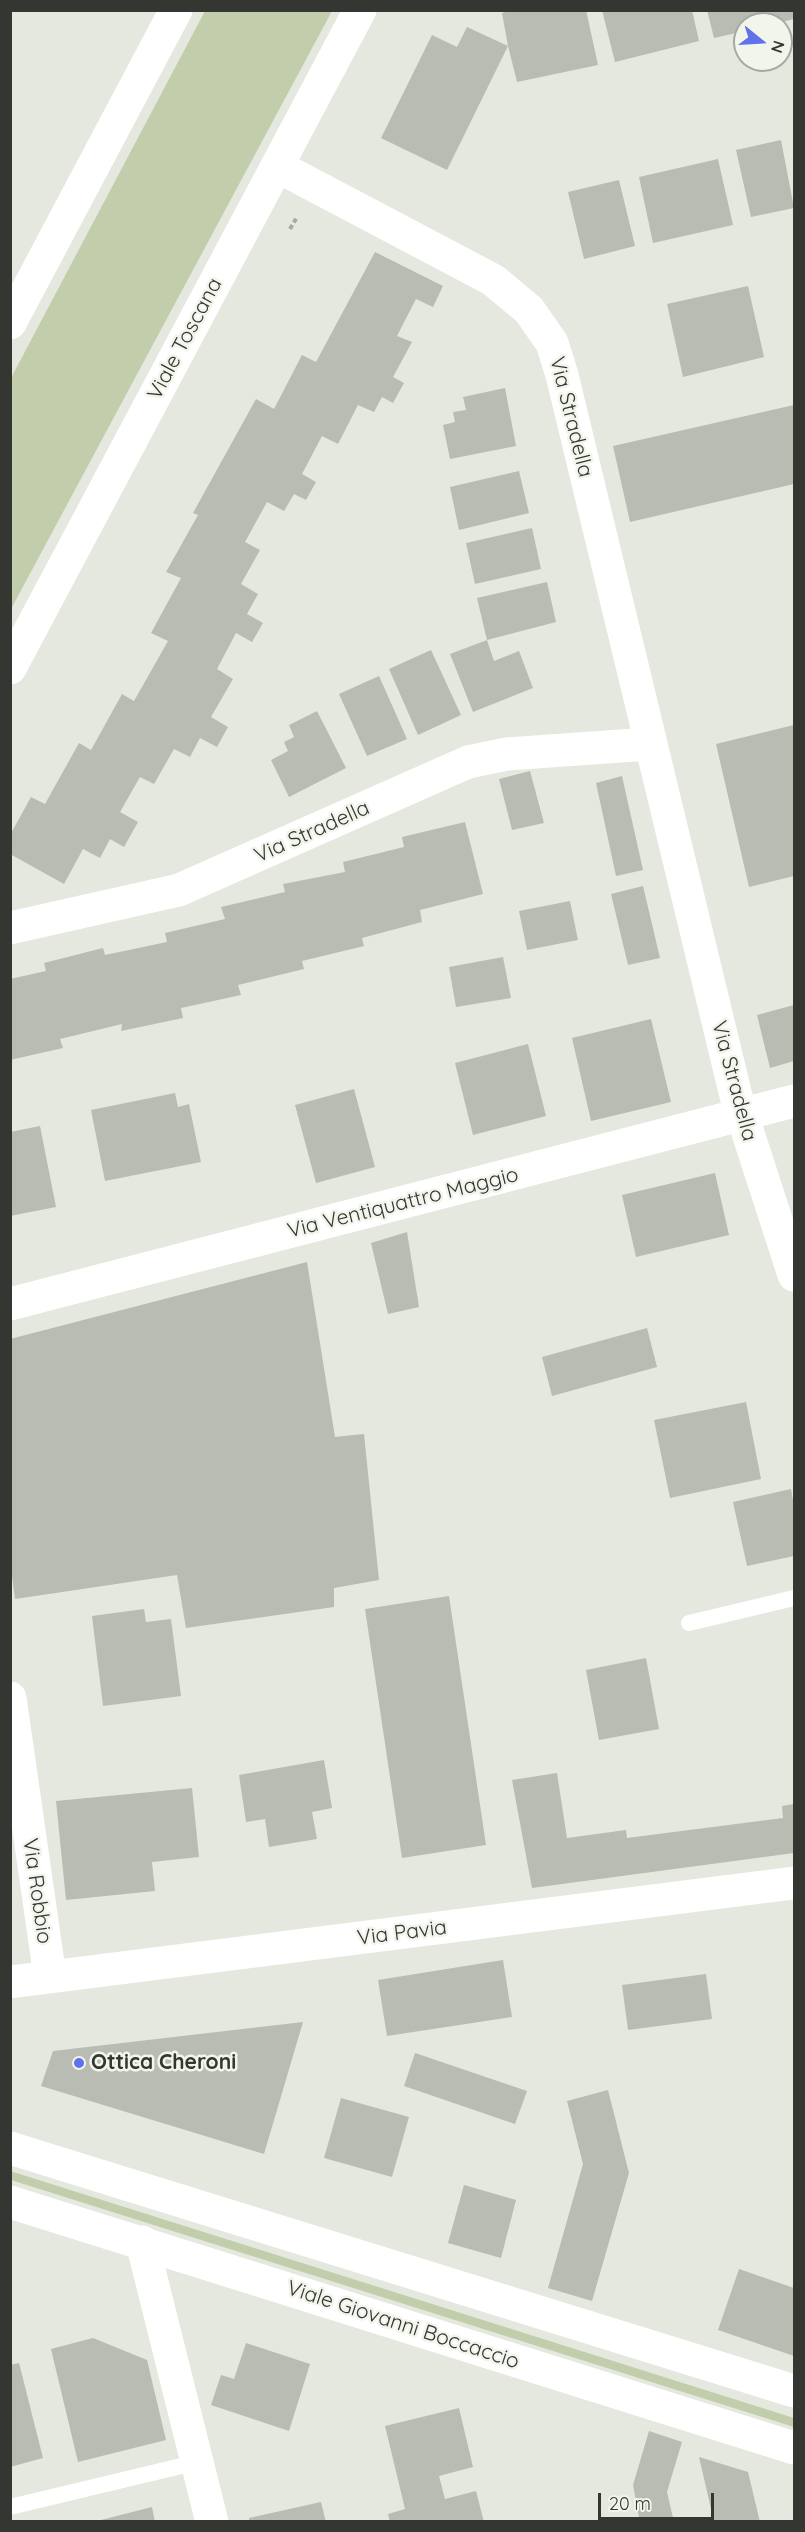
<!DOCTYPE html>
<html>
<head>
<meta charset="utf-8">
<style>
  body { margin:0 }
  #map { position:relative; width:805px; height:2532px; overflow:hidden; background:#e4e8de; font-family:Quicksand,sans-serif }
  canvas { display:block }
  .frame { position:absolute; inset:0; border:12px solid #343632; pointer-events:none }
  .north { position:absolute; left:733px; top:12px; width:60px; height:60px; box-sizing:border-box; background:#f2f5eb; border:2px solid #a6a9a1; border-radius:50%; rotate:108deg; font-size:16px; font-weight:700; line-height:24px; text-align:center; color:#343632 }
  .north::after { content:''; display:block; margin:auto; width:21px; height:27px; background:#5f72e9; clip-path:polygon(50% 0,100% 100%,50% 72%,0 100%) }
  .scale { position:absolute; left:598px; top:2493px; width:116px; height:27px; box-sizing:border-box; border:3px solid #343632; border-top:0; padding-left:8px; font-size:18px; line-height:21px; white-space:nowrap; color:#343632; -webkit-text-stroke:4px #f2f5eb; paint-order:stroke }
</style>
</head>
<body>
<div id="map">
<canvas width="805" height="2532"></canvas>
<div class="frame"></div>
<div class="north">N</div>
<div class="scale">20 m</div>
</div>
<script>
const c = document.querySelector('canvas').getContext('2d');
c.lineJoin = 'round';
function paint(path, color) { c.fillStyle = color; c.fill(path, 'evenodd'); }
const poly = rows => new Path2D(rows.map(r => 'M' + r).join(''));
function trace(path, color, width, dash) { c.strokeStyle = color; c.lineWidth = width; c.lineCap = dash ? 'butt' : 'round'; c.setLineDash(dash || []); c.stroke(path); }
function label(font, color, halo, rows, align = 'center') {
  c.font = font + ' Quicksand,sans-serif'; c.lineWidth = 5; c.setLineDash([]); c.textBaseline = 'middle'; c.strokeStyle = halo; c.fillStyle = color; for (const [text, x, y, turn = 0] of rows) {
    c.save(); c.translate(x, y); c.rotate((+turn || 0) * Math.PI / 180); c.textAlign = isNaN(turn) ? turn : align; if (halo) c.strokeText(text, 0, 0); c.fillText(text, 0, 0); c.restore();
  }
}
paint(poly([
  [205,11,332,11,11,609,11,378],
  [10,2171,794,2418,794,2427,11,2180]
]), '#c2cdac');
paint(poly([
  [511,10,586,10,598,65,517,82,508,46,447,170,381,138,432,35,457,47,467,27,508,46,502,13],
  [602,10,692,10,699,41,615,62],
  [707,10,794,10,794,19,774,24,745,24,745,31,714,38],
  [781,140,794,208,751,217,736,150],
  [718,159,733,225,653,243,639,177],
  [619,180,635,246,584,259,568,192],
  [375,252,443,286,433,307,416,299,397,336,412,342,393,377,404,383,393,403,382,397,374,412,358,405,338,444,322,436,302,474,316,482,306,500,294,494,284,511,267,502,245,542,260,550,241,584,258,594,247,614,263,623,252,642,236,633,217,669,233,679,211,717,228,727,217,747,200,738,190,757,174,749,154,784,140,777,120,812,138,822,124,847,110,839,100,858,83,849,64,884,10,854,10,835,31,797,45,804,79,743,91,750,122,694,134,701,168,641,151,633,181,578,166,572,198,515,193,513,256,399,274,409,302,355,316,362],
  [748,286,764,357,683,377,667,304],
  [505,388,516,446,450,459,443,425,455,422,453,412,466,410,463,397],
  [794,405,794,484,630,522,613,446],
  [519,471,529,513,459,530,450,487],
  [532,528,541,569,475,584,466,543],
  [547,582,556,622,487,640,477,598],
  [487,640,494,661,519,651,533,688,473,712,450,654],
  [431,650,461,715,418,735,389,669],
  [379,676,407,739,367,756,339,694],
  [317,711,346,768,289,797,271,760,288,751,284,742,294,737,289,725],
  [794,725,794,876,749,887,716,744],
  [530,771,544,823,512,830,499,779],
  [622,776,643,870,616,876,596,783],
  [465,822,483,894,420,910,422,922,362,938,364,946,302,961,304,969,238,985,241,995,181,1008,183,1018,121,1031,122,1024,60,1039,63,1048,10,1060,10,979,46,971,44,963,103,948,105,955,167,942,165,933,225,919,221,907,285,892,283,884,345,872,343,862,404,847,402,837],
  [643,886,660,958,628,965,611,894],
  [570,901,578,940,527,950,519,911],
  [503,957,511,998,456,1007,449,967],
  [794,1005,794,1061,770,1068,757,1015],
  [651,1019,671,1102,591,1121,572,1038],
  [528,1044,546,1116,473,1135,455,1063],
  [354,1089,375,1167,316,1183,295,1105],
  [175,1093,178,1107,189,1104,201,1162,105,1181,91,1110],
  [40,1126,56,1207,10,1216,10,1132],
  [715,1173,729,1235,636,1257,622,1195],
  [407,1232,419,1307,388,1314,371,1243],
  [307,1262,335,1437,364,1434,379,1580,334,1588,334,1607,186,1628,177,1575,15,1599,10,1561,10,1339],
  [647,1328,657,1367,552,1396,542,1357],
  [746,1402,761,1479,670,1498,654,1420],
  [791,1489,794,1506,794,1556,747,1566,733,1502],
  [449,1596,486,1845,402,1858,365,1609],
  [144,1609,146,1622,171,1619,181,1696,103,1706,92,1616],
  [646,1658,659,1729,599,1740,586,1670],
  [324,1760,332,1808,312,1812,317,1839,269,1847,265,1819,246,1822,239,1775],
  [557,1773,567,1838,626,1830,627,1838,783,1818,782,1806,794,1804,794,1853,532,1888,512,1780],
  [192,1788,199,1857,152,1862,155,1891,66,1900,56,1801],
  [503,1960,512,2017,387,2036,378,1980],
  [706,1974,712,2019,628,2030,622,1985],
  [303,2022,264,2154,41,2086,53,2051],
  [415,2053,527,2091,515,2124,404,2086],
  [608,2090,629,2173,592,2301,548,2288,583,2164,567,2101],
  [341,2098,409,2117,392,2177,324,2158],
  [464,2185,516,2200,501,2258,448,2243],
  [739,2269,794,2288,794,2356,718,2330],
  [93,2338,147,2360,166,2440,78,2462,51,2349],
  [246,2343,310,2364,289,2431,211,2405,221,2375,234,2379],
  [19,2363,43,2458,10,2467,10,2365],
  [459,2408,473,2467,439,2476,445,2499,476,2491,484,2522,390,2522,388,2514,405,2509,385,2426],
  [649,2431,682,2442,667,2492,674,2522,640,2522,633,2485],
  [699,2457,748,2472,760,2522,714,2522],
  [321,2502,326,2522,249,2522,249,2518],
  [152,2507,155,2522,97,2522,97,2521]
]), '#b9bcb3');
trace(poly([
  [290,229,297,217]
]), '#a7aaa2', 4, [4.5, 3]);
trace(poly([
  [689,1623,794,1598],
  [10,2507,198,2462]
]), '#fff', 16);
trace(poly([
  [277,166,493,280,529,310,552,343,562,375,736,1096,794,1275],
  [10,668,360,10],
  [10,928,179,890,468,762,507,754,649,744],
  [10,1304,794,1101],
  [10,1698,50,1977],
  [10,1982,794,1883],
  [142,2242,212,2522]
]), '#fff', 33);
trace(poly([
  [10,323,176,10],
  [10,2148,794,2391],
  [10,2202,794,2448]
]), '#fff', 33);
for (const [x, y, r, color] of [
  [79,2063,6,"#5f72e9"]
]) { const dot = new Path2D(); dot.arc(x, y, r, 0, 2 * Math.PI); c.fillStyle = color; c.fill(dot); trace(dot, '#f2f5eb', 2); }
label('21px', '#343632', '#f2f5eb', [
  ["Viale Toscana",185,339,-62],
  ["Via Stradella",571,417,76],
  ["Via Stradella",312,832,-24],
  ["Via Stradella",734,1081,75],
  ["Via Ventiquattro Maggio",403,1203,-14],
  ["Via Robbio",37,1891,82],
  ["Via Pavia",402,1933,-7],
  ["Viale Giovanni Boccaccio",403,2325,18]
]);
label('bold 21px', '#343632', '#f2f5eb', [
  ["Ottica Cheroni",91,2063]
], 'left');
</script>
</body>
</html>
